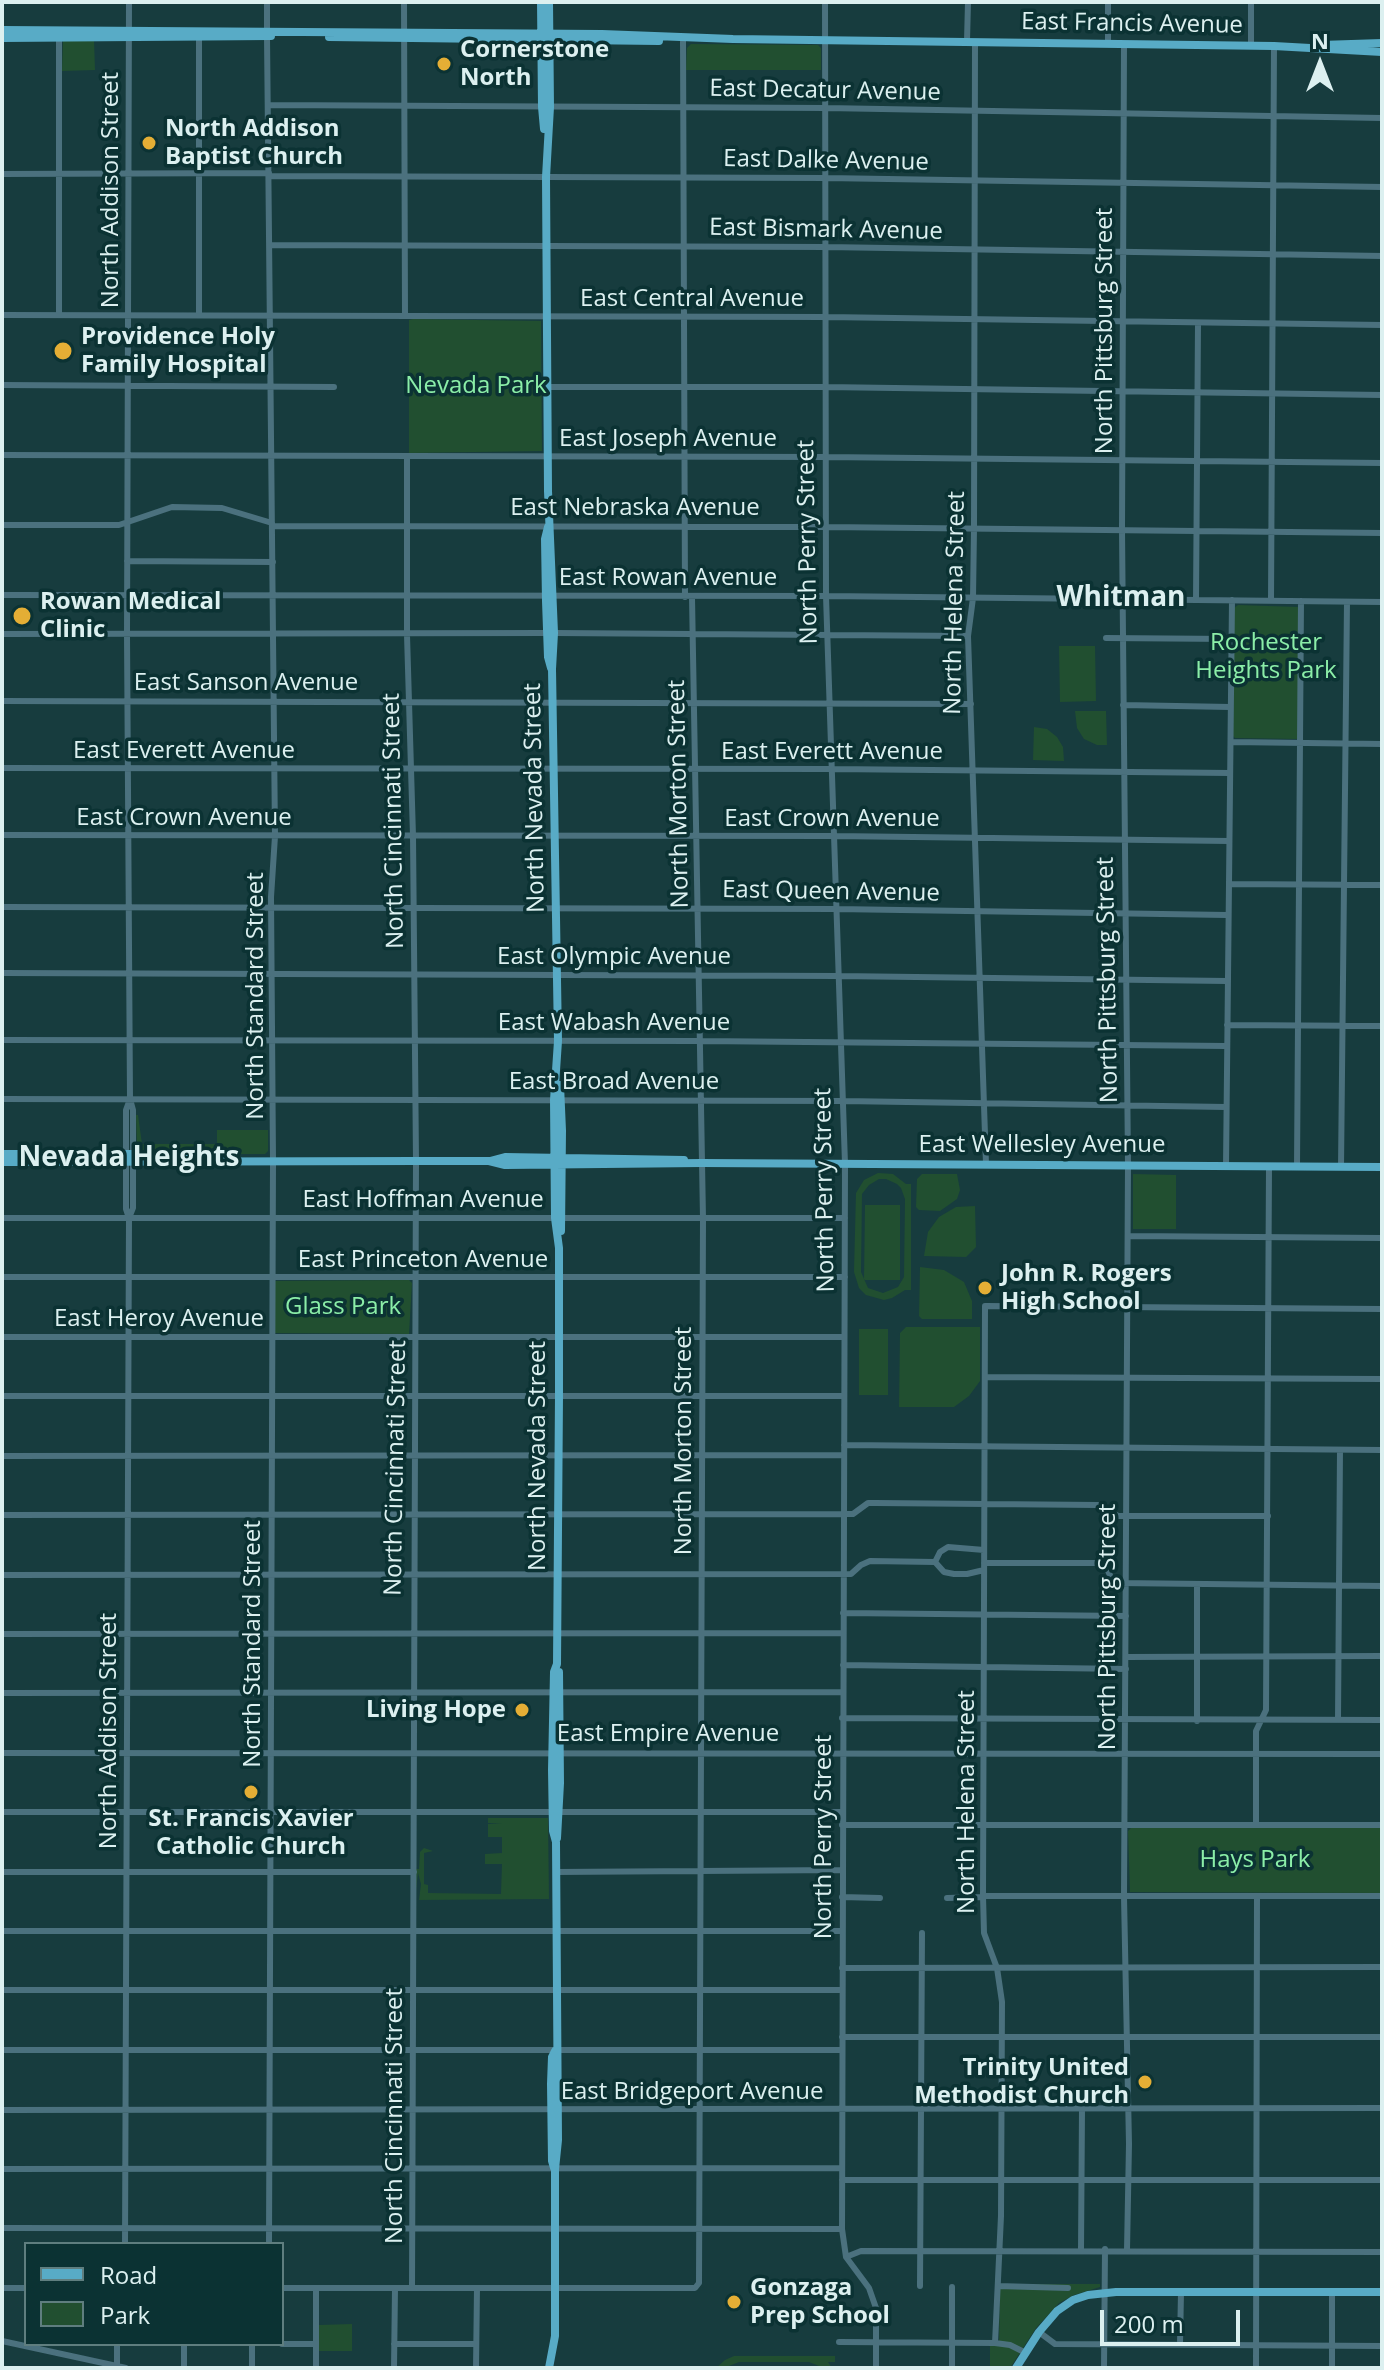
<!DOCTYPE html>
<html>
<head>
<meta charset="utf-8">
<style>
  body { margin:0 }
  #map { position:relative; width:1384px; height:2370px; overflow:hidden; background:#173c3e; font-family:"Open Sans",sans-serif }
  canvas { display:block }
  .frame { position:absolute; inset:0; border:4px solid #dcf0f0; pointer-events:none }
  .legend { position:absolute; left:24px; top:2242px; width:260px; height:104px; box-sizing:border-box; background:#0b3233; border:2px solid #5f7e7f; margin:0; padding:10px 14px; list-style:none; font-size:24px; color:#dcf0f0 }
  .legend li { display:flex; align-items:center; gap:16px; height:40px }
  .legend b { width:40px; border:2px solid #5f7e7f }
  .north { position:absolute; left:1280px; top:24px; width:80px; height:80px; -webkit-text-stroke:6px #0b3233; paint-order:stroke; rotate:0deg; font-size:22px; font-weight:700; line-height:32px; text-align:center; color:#dcf0f0 }
  .north::after { content:''; display:block; margin:auto; width:28px; height:36px; background:#dcf0f0; clip-path:polygon(50% 0,100% 100%,50% 72%,0 100%) }
  .scale { position:absolute; left:1100px; top:2310px; width:140px; height:36px; box-sizing:border-box; border:4px solid #dcf0f0; border-top:0; padding-left:10px; font-size:24px; line-height:28px; white-space:nowrap; color:#dcf0f0; -webkit-text-stroke:6px #0b3233; paint-order:stroke }
</style>
</head>
<body>
<div id="map">
<canvas width="1384" height="2370"></canvas>
<div class="frame"></div>
<ul class="legend">
<li><b style="height:10px;background:#58abc6"></b>Road</li>
<li><b style="height:22px;background:#214f30"></b>Park</li>
</ul>
<div class="north">N</div>
<div class="scale">200 m</div>
</div>
<script>
const c = document.querySelector('canvas').getContext('2d');
c.lineJoin = 'round';
function paint(path, color) { c.fillStyle = color; c.fill(path, 'evenodd'); }
const poly = rows => new Path2D(rows.map(r => 'M' + r).join(''));
function trace(path, color, width, dash) { c.strokeStyle = color; c.lineWidth = width; c.lineCap = dash ? 'butt' : 'round'; c.setLineDash(dash || []); c.stroke(path); }
function label(font, color, halo, rows, align = 'center') {
  c.font = font + ' "Open Sans",sans-serif'; c.lineWidth = 7; c.setLineDash([]); c.textBaseline = 'middle'; c.strokeStyle = halo; c.fillStyle = color; for (const [text, x, y, turn = 0] of rows) {
    c.save(); c.translate(x, y); c.rotate((+turn || 0) * Math.PI / 180); c.textAlign = isNaN(turn) ? turn : align; if (halo) c.strokeText(text, 0, 0); c.fillText(text, 0, 0); c.restore();
  }
}
paint(poly([
  [94,39,95,70,62,71,63,41],
  [691,44,818,45,821,48,821,70,686,70,687,48],
  [413,319,541,321,542,451,409,453,409,320],
  [1238,605,1299,607,1298,739,1235,738,1233,736,1234,608],
  [1059,646,1095,646,1096,701,1060,702],
  [1075,711,1106,711,1107,745,1097,745,1084,739,1077,728],
  [1034,727,1047,729,1057,737,1063,747,1064,761,1033,760],
  [136,1115,138,1115,142,1144,217,1144,217,1130,268,1130,268,1151,265,1154,232,1154,141,1151,137,1146],
  [878,1173,893,1174,906,1184,911,1184,911,1290,905,1290,892,1298,884,1300,866,1295,859,1288,854,1272,856,1193,864,1180],
  [879,1179,886,1179,897,1184,901,1188,905,1199,904,1277,898,1287,883,1293,868,1288,861,1272,862,1194,869,1185],
  [922,1174,957,1174,960,1190,957,1199,940,1211,919,1210,916,1207,917,1179],
  [1133,1174,1176,1175,1176,1229,1133,1229],
  [865,1205,900,1205,900,1280,864,1280],
  [975,1206,976,1247,966,1257,924,1256,928,1232,939,1217,956,1207],
  [920,1267,944,1270,964,1282,972,1301,972,1319,922,1319,919,1316],
  [409,1280,412,1283,409,1334,275,1333,275,1281],
  [906,1327,980,1327,980,1381,969,1396,954,1407,899,1407,900,1333],
  [859,1329,888,1329,888,1395,859,1395],
  [488,1818,548,1818,549,1899,419,1900,421,1884,418,1873,415,1899,416,1869,419,1869,420,1852,424,1848,433,1851,424,1853,424,1884,428,1885,428,1893,501,1894,502,1864,485,1864,485,1854,502,1853,502,1837,488,1837,488,1824,502,1823,488,1823],
  [1131,1828,1382,1828,1382,1893,1130,1892,1128,1831],
  [1000,2284,1100,2284,1100,2287,1074,2295,1059,2303,1036,2328,1010,2368,990,2368,990,2346,999,2346],
  [352,2324,352,2351,319,2351,319,2325],
  [734,2356,835,2356,835,2362,828,2362,832,2368,824,2368,809,2362,739,2362,724,2368,716,2368,725,2360]
]), '#214f30');
trace(poly([
  [404,2,405,316],
  [825,2,826,596,845,1164,842,2229,846,2257,869,2288,876,2308,876,2368],
  [267,31,267,2],
  [59,35,59,315],
  [267,36,275,836,271,897,273,1161,269,2244],
  [199,37,199,315],
  [683,38,685,597],
  [967,41,968,2],
  [975,42,974,529,973,598,968,636,986,1164],
  [1108,44,1108,2],
  [1124,45,1122,530,1128,1165,1124,1897,1129,2144,1127,2250],
  [1251,46,1251,2],
  [268,105,826,108,1382,118],
  [2,174,269,173],
  [269,176,826,178,1382,187],
  [270,245,826,247,1382,256],
  [2,315,826,317,1382,325],
  [2,385,334,387],
  [548,387,825,387,1382,395],
  [2,455,825,457,1382,463],
  [407,457,407,635,413,836,416,1161,412,2288],
  [2,525,119,525,172,507,222,508,272,523],
  [272,526,826,527,1382,533],
  [127,561,273,562],
  [2,595,826,596,1382,602],
  [1196,600,1198,324],
  [1271,600,1274,46],
  [554,633,968,636],
  [2,634,547,633],
  [1106,638,1231,639],
  [2,701,971,704],
  [1123,705,1230,707],
  [1231,742,1382,744],
  [2,768,832,769,1230,773],
  [2,835,834,836,1229,841],
  [1229,884,1382,885],
  [2,907,836,909,1227,915],
  [2,973,838,976,1227,981],
  [1227,1025,1382,1026],
  [2,1040,701,1041,1226,1046],
  [2,1099,843,1101,1226,1107],
  [1226,1166,1232,600],
  [1297,1167,1301,601],
  [1341,1167,1347,602],
  [2,1218,845,1218],
  [129,1218,133,1208,133,1110,130,1099,127,634,129,2],
  [1128,1236,1382,1238],
  [2,1277,845,1277],
  [2,1337,844,1337],
  [985,1377,1382,1379],
  [2,1396,844,1396],
  [844,1445,1382,1450],
  [2,1456,844,1455],
  [2,1515,843,1514,853,1514,868,1503,875,1503,1098,1505,1118,1516,1268,1516],
  [935,1562,940,1552,948,1547,984,1550],
  [984,1563,1099,1563,1106,1566,1112,1580,1117,1583,1382,1586],
  [2,1575,851,1574,861,1565,870,1561,935,1562,944,1572,954,1574,967,1574,984,1570],
  [1197,1584,1197,1721],
  [843,1613,1126,1616],
  [2,1634,843,1633],
  [1126,1657,1382,1656],
  [843,1665,1126,1669],
  [2,1693,842,1692],
  [842,1718,1382,1720],
  [1338,1720,1340,1450],
  [2,1753,1382,1754],
  [2,1812,842,1812],
  [842,1825,1382,1825],
  [1256,1825,1256,1731,1266,1710,1269,1167],
  [2,1872,414,1872],
  [556,1872,842,1870],
  [983,1896,1382,1896],
  [842,1897,880,1898],
  [947,1898,983,1897],
  [2,1931,842,1931],
  [842,1968,1382,1967],
  [2,1990,842,1990],
  [842,2037,1382,2037],
  [2,2050,842,2050],
  [2,2110,1382,2108],
  [2,2169,842,2168],
  [842,2180,1382,2180],
  [2,2228,842,2229],
  [125,2244,129,1218,126,1209,126,1110,130,1099],
  [1081,2250,1082,2109],
  [846,2257,861,2251,1382,2252],
  [920,2286,922,1933],
  [998,2286,1068,2288],
  [952,2287,952,2368],
  [2,2288,26,2288],
  [282,2288,695,2288,699,2283,703,1218,692,597],
  [316,2288,316,2368],
  [1332,2291,1332,2368],
  [1039,2332,1055,2344,1382,2346],
  [2,2341,126,2368],
  [839,2342,995,2343,1010,2345,1026,2353],
  [995,2343,1001,2216,1002,2002,997,1968,984,1933,983,1896,985,1306,1382,1309],
  [117,2344,117,2366],
  [184,2344,184,2368],
  [282,2344,316,2344],
  [394,2344,476,2344],
  [1180,2344,1181,2292],
  [252,2368,252,2344],
  [394,2368,395,2288],
  [476,2368,477,2288],
  [1104,2368,1105,2249],
  [1256,2368,1257,1896]
]), '#4b717e', 6);
trace(poly([
  [541,2,542,107,544,129],
  [2,30,602,34,733,39,1274,46,1382,52],
  [329,37,659,41],
  [2,38,271,36],
  [1321,45,1382,43],
  [548,527,545,539,546,601,548,657,551,668],
  [560,1085,562,1131,561,1231],
  [2,1154,176,1154,207,1158],
  [490,1161,505,1157,684,1160],
  [2,1162,416,1161,489,1161,505,1165,702,1163,1382,1167],
  [557,1838,560,1783,559,1672],
  [554,2168,552,2161,551,2084,552,2057,555,2051],
  [549,2368,555,2336,555,2169,558,2140,556,1842,553,1831,552,1770,554,1672,557,1664,559,1396,559,1248,555,1218,554,1100,558,1041,552,669,554,633,548,491,546,177,550,107,549,2],
  [1016,2368,1039,2332,1057,2311,1073,2300,1088,2295,1116,2292,1382,2292]
]), '#58abc6', 8);
for (const [x, y, r, color] of [
  [444,64,8,"#e4ae35"],
  [149,143,8,"#e4ae35"],
  [63,351,10,"#e4ae35"],
  [22,616,10,"#e4ae35"],
  [985,1288,8,"#e4ae35"],
  [522,1710,8,"#e4ae35"],
  [251,1792,8,"#e4ae35"],
  [1145,2082,8,"#e4ae35"],
  [734,2302,8,"#e4ae35"]
]) { const dot = new Path2D(); dot.arc(x, y, r, 0, 2 * Math.PI); c.fillStyle = color; c.fill(dot); trace(dot, '#0b3233', 3); }
label('24px', '#dcf0f0', '#0b3233', [
  ["East Francis Avenue",1132,24,1],
  ["East Decatur Avenue",825,91,1],
  ["East Dalke Avenue",826,161,1],
  ["North Addison Street",111,190,-90],
  ["East Bismark Avenue",826,230,1],
  ["East Central Avenue",692,299],
  ["North Pittsburg Street",1105,331,-90],
  ["East Joseph Avenue",668,439],
  ["East Nebraska Avenue",635,508],
  ["North Perry Street",808,542,-91],
  ["East Rowan Avenue",668,578],
  ["North Helena Street",955,603,-89],
  ["East Sanson Avenue",246,683],
  ["East Everett Avenue",184,751],
  ["East Everett Avenue",832,752],
  ["North Morton Street",679,794,-91],
  ["North Nevada Street",535,798,-91],
  ["East Crown Avenue",184,818],
  ["East Crown Avenue",832,819],
  ["North Cincinnati Street",394,821,-91],
  ["East Queen Avenue",831,892,1],
  ["East Olympic Avenue",614,957],
  ["North Pittsburg Street",1108,980,-91],
  ["North Standard Street",256,996,-90],
  ["East Wabash Avenue",614,1023],
  ["East Broad Avenue",614,1082],
  ["East Wellesley Avenue",1042,1145],
  ["North Perry Street",825,1190,-91],
  ["East Hoffman Avenue",423,1200],
  ["East Princeton Avenue",423,1260],
  ["East Heroy Avenue",159,1319],
  ["North Morton Street",684,1441,-90],
  ["North Nevada Street",538,1456,-90],
  ["North Cincinnati Street",396,1468,-89],
  ["North Pittsburg Street",1108,1627,-90],
  ["North Standard Street",253,1644,-90],
  ["North Addison Street",109,1731,-90],
  ["East Empire Avenue",668,1734],
  ["North Helena Street",967,1802,-90],
  ["North Perry Street",824,1837,-90],
  ["East Bridgeport Avenue",692,2092],
  ["North Cincinnati Street",395,2116,-90]
]);
label('bold 24px', '#dcf0f0', '#0b3233', [
  ["Cornerstone",460,50],
  ["North",460,78],
  ["North Addison",165,129],
  ["Baptist Church",165,157],
  ["Providence Holy",81,337],
  ["Family Hospital",81,365],
  ["Rowan Medical",40,602],
  ["Clinic",40,630],
  ["John R. Rogers",1001,1274],
  ["High School",1001,1302],
  ["Living Hope",506,1710,"right"],
  ["St. Francis Xavier",251,1819,"center"],
  ["Catholic Church",251,1847,"center"],
  ["Trinity United",1129,2068,"right"],
  ["Methodist Church",1129,2096,"right"],
  ["Gonzaga",750,2288],
  ["Prep School",750,2316]
], 'left');
label('24px', '#8beea8', '#0b3233', [
  ["Nevada Park",476,386],
  ["Rochester",1266,643],
  ["Heights Park",1266,671],
  ["Glass Park",343,1307],
  ["Hays Park",1255,1860]
]);
label('bold 28px', '#dcf0f0', '#0b3233', [
  ["Whitman",1121,598],
  ["Nevada Heights",129,1158]
]);
</script>
</body>
</html>
